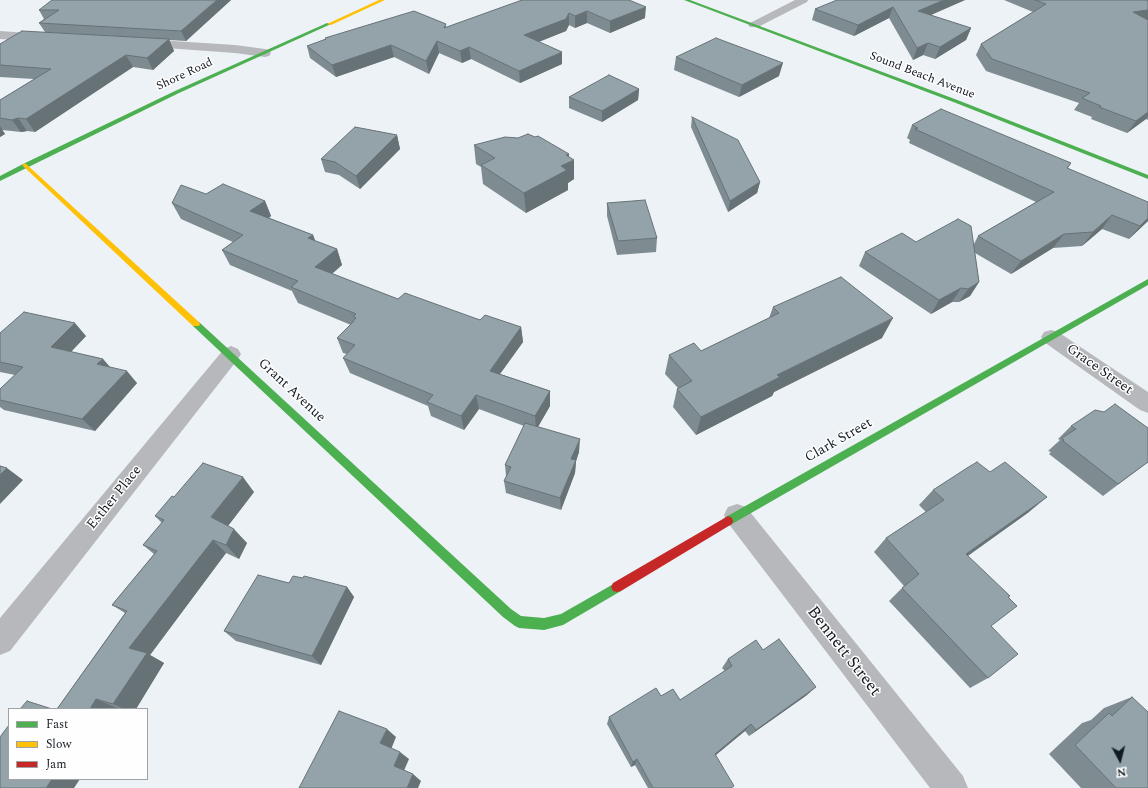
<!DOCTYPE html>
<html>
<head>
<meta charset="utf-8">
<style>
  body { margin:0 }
  #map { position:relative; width:1148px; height:788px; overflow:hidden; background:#edf2f7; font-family:Spectral,serif }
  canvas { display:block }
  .legend { position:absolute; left:8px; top:708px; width:140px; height:72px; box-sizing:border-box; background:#fefefe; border:1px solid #a0a3a6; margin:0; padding:5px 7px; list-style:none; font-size:12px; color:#121a22 }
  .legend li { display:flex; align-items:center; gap:8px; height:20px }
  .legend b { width:20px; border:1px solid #a0a3a6 }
  .north { position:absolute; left:1100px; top:740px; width:40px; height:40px; -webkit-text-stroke:3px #fefefe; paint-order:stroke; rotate:173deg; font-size:11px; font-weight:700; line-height:16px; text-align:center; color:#121a22 }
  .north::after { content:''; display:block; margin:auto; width:14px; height:18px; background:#121a22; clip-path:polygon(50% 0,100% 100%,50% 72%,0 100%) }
</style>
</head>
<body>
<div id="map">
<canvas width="1148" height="788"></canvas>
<ul class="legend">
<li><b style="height:5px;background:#4caf50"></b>Fast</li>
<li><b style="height:5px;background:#ffc107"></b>Slow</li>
<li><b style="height:5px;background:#c62828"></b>Jam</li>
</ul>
<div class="north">N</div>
</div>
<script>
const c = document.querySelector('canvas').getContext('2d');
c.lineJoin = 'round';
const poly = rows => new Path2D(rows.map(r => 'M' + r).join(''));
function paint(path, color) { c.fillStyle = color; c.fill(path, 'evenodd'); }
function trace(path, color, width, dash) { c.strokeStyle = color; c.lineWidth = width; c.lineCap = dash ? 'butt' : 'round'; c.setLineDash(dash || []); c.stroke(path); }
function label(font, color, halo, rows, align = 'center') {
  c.font = font + ' Spectral,serif'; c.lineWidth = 3; c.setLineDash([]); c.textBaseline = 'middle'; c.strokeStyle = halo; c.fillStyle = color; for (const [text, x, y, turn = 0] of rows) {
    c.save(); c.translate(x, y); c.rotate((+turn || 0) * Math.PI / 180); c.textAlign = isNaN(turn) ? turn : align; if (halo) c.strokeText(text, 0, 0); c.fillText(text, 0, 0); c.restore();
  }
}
paint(poly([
  [795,0,808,0,807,2,758,27,750,27,748,25,750,23,795,0],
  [0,31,42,34,46,35,48,38,46,41,42,42,0,39,0,31],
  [142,39,235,45,265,49,269,50,271,53,269,56,265,57,235,53,138,46,136,43,138,40,142,39],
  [1051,330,1058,332,1148,392,1148,413,1140,410,1044,342,1041,337,1044,332,1051,330],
  [231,346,238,349,241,354,238,359,10,651,0,655,0,618,224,349,231,346],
  [737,504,746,507,963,776,968,788,930,788,728,523,724,515,728,507,737,504]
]), '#b7b8bc');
paint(poly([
  [684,0,690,0,960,101,1148,175,1148,179,956,103,684,0],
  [327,23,331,24,179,93,0,181,0,176,23,164,175,91,327,23],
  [1148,279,1148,285,732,524,728,526,724,524,723,521,724,518,1148,279],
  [196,321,199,322,511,609,521,616,544,618,561,614,617,582,621,583,623,587,621,591,563,625,544,630,519,628,515,626,503,617,193,326,192,324,193,322,196,321]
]), '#4caf50');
paint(poly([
  [379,0,385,0,331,25,327,24,379,0],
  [25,163,199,322,200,324,199,326,193,326,23,166,22,165,25,163]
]), '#ffc107');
paint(poly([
  [728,516,732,518,733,521,732,524,621,591,617,592,613,591,611,587,613,583,728,516]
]), '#c62828');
paint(poly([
  [231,0,186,41,169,40,174,51,153,70,133,67,35,132,27,131,21,132,2,130,5,134,0,137,0,100,34,79,0,77,0,44,45,32,39,23,44,19,39,10],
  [965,0,930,15,971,28,966,40,935,59,923,55,913,60,889,18,854,36,812,20,815,9],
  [1004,0,1148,0,1148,120,1146,119,1127,133,1091,119,1092,117,1074,110,1079,103,986,71,976,55,981,44,1033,12],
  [633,2,645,18,610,33,587,23,575,28,569,25,566,31,539,42,562,64,520,83,471,59,462,63,439,53,429,74,394,57,336,77,310,58,307,46,325,40,325,38,446,24,446,27],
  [676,57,779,76,739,97,674,70],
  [639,89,638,100,602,122,569,108,569,97],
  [692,117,760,182,757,193,728,212,691,127],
  [912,125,1071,163,1068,168,1148,221,1129,239,1102,229,1082,246,1053,248,1011,274,975,253,979,282,970,296,959,302,952,302,931,314,859,266,865,252,916,242,974,244,978,236,1036,202,909,143,910,140,907,138],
  [397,135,400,149,360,189,339,175,325,172,321,159],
  [474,145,569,157,574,179,568,183,568,190,526,213,483,184,481,167,476,164],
  [206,194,265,201,271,216,269,218,313,235,315,241,337,249,342,265,332,274,398,299,480,320,521,327,523,342,500,374,550,391,550,406,538,427,579,452,576,461,575,473,561,510,506,493,504,481,506,476,505,465,524,426,479,409,464,430,431,416,428,406,350,373,343,358,347,354,343,353,337,338,351,325,298,303,292,291,230,265,222,250,233,242,181,219,172,203],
  [607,203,657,238,656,252,617,255,607,216],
  [773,307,882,338,774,392,772,396,696,435,673,407,677,389,678,388,665,374,669,355,701,351,769,318],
  [0,333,86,336,71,352,103,359,110,367,137,383,95,431,4,410,0,407,0,389,15,375,0,372],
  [1071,426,1148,428,1148,462,1103,496,1049,454,1051,452,1048,451,1060,440,1058,439],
  [933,490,1029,512,968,556,1008,597,991,626,988,678,970,688,889,601,904,586,874,552,886,538,926,512,919,505],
  [254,492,228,526,247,543,239,559,226,553,150,655,164,663,136,709,120,709,117,708,117,709,57,709,125,613,112,605,154,554,143,545,162,523,155,516,174,497],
  [303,578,347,587,354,597,321,665,236,641,224,631,289,583],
  [763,650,807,695,749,736,745,731,715,755,731,788,648,788,635,765,631,767,607,724,609,717,661,696,680,700,725,671,722,668,728,659],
  [1132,697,1148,788,1081,788,1049,754,1082,723,1091,720,1104,708]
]), '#7e8c91');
paint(poly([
  [217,0,231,0,186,41,181,31],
  [944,0,965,0,913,23,918,11],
  [646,7,645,18,610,33,610,21],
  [893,7,889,18,854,36,858,25],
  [1148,10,1148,20,1133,12],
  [587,11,587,23,575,28,575,16],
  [569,13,569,25,566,31,525,47,524,35],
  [971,28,966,40,935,59,940,47],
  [169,39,174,51,153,70,147,58],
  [437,41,439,53,429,74,426,61],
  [928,43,923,55,913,60,917,48],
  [391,45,394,57,336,77,332,65],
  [469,47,471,59,462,63,460,51],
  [562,52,562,64,520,83,519,71],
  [126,55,133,67,35,132,26,119],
  [783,63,779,76,739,97,742,85],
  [639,89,638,100,602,122,602,111],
  [1148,112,1148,116,1146,119,1127,133,1136,121],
  [18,118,27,131,21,132,12,120],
  [0,126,5,134,0,137],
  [397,135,400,149,360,189,356,176],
  [569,154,569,162,574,160,574,179,568,183,568,190,526,213,524,193,561,166,566,155],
  [760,182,757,193,728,212,730,201],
  [265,201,271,216,257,226,250,211],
  [1112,215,1102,229,1082,246,1093,232],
  [1148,218,1148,221,1129,239,1140,226],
  [1064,234,1053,248,1011,274,1021,261],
  [313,235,319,250,308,238],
  [337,249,342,265,321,283,315,267],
  [979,282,970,296,959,302,968,289],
  [961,288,952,302,931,314,939,300],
  [893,318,882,338,774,392,772,396,696,435,701,417,777,375],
  [75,323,86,336,63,360,51,347],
  [521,327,523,342,492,385,490,371],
  [103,359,113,371,97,364],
  [127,371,137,383,95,431,82,419],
  [550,391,550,406,536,430,535,416],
  [476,395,479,409,464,430,461,416],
  [580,439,579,452,576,461,575,473,561,510,560,498,571,459],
  [7,468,23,480,0,504,0,475],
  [243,477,254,492,224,531,211,517],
  [1047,497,1029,512,950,568,966,554],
  [234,529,247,543,239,559,226,545],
  [213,540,226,553,150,655,164,663,136,709,124,709,113,704,129,648],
  [347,587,354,597,321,665,312,656],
  [816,687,807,695,749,736,756,730],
  [96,699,117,708,117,709,90,709],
  [751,724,745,731,710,760,715,754],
  [387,729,396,737,390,752,380,743],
  [400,752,409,759,403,773,394,766],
  [637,759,635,765,631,767,633,762],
  [413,774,421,781,418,788,407,788],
  [52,779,80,779,74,788,46,788]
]), '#677276');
const building = poly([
  [52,0,217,0,181,31,39,23,59,10,39,10,52,0],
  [522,0,629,0,646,7,610,21,587,11,575,16,569,13,566,19,524,35,562,52,519,71,469,47,460,51,437,41,426,61,391,45,332,65,307,46,326,39,325,38,414,11,446,24,444,28,522,0],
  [837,0,944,0,918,11,971,28,940,47,928,43,917,48,893,7,858,25,815,9,837,0],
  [1035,0,1146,0,1148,1,1148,10,1133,12,1148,20,1148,112,1136,121,1099,107,1101,106,1082,98,1090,93,992,59,981,44,1046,4,1035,0],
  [22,31,169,39,147,58,126,55,26,119,18,118,12,120,0,118,0,100,51,69,0,65,0,44,22,31],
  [716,38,783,63,742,85,676,57,716,38],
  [609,75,639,89,602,111,569,97,609,75],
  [941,109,1071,163,1067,168,1148,202,1148,218,1140,226,1112,215,1093,232,1064,234,1021,261,978,236,1054,192,915,129,918,128,912,125,941,109],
  [692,117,738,140,760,182,730,201,692,117],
  [355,127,397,135,356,176,335,162,321,159,355,127],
  [528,134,535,137,538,136,569,154,566,155,574,160,561,166,567,170,524,193,481,165,495,158,474,145,505,137,518,138,528,134],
  [223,184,265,201,250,211,313,235,308,238,337,249,315,267,398,299,405,293,480,320,485,315,521,327,490,371,550,391,535,416,476,395,461,416,427,402,433,395,343,358,355,345,337,338,354,321,353,321,356,318,353,316,356,314,291,287,298,281,222,250,243,235,172,203,181,185,206,194,223,184],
  [645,200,657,238,618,241,607,203,645,200],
  [958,219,971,226,979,282,968,289,961,288,939,300,865,252,902,233,916,242,958,219],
  [841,277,893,318,777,375,780,377,701,417,677,389,692,381,669,355,694,343,701,351,779,313,773,307,841,277],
  [24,312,75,323,51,347,103,359,97,364,127,371,82,419,0,400,0,389,23,367,0,362,0,333,24,312],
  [1115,404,1148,428,1148,462,1118,484,1063,441,1064,440,1062,438,1076,429,1071,426,1095,410,1104,412,1115,404],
  [525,423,580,439,571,459,576,460,560,498,504,481,511,467,505,465,525,423],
  [977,462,990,472,1005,462,1047,497,966,554,1010,596,1008,597,1017,606,991,626,1018,654,988,678,902,588,919,574,886,538,944,500,933,490,967,468,977,462],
  [203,463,243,477,211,517,234,529,226,545,213,540,129,648,147,653,113,704,96,699,90,709,57,709,127,611,112,605,157,551,143,545,164,520,155,516,172,496,174,497,203,463],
  [0,466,7,468,0,475,0,466],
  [258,575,289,583,293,576,303,578,304,576,347,587,312,656,224,631,258,575],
  [779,639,816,687,756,730,751,724,715,754,734,786,731,788,653,788,637,759,633,762,609,717,656,688,661,696,673,689,680,700,732,666,728,659,756,640,763,650,779,639],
  [1132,697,1148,712,1148,788,1116,788,1075,745,1109,713,1112,716,1132,697],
  [27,701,52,709,20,709,27,701],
  [339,711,387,729,380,743,400,752,394,766,413,774,407,788,299,788,339,711],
  [9,725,9,779,52,779,46,788,0,788,0,737,9,725]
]);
paint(building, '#93a3a9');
trace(building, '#677276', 1);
label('12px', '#121a22', '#fefefe', [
  ["Shore Road",185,75,-25],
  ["Sound Beach Avenue",922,76,21]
]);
label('14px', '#121a22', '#fefefe', [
  ["Grace Street",1099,370,35],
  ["Grant Avenue",291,391,43],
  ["Clark Street",839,441,-30],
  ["Esther Place",115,498,-51]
]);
label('17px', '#121a22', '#fefefe', [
  ["Bennett Street",843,652,52]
]);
</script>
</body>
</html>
